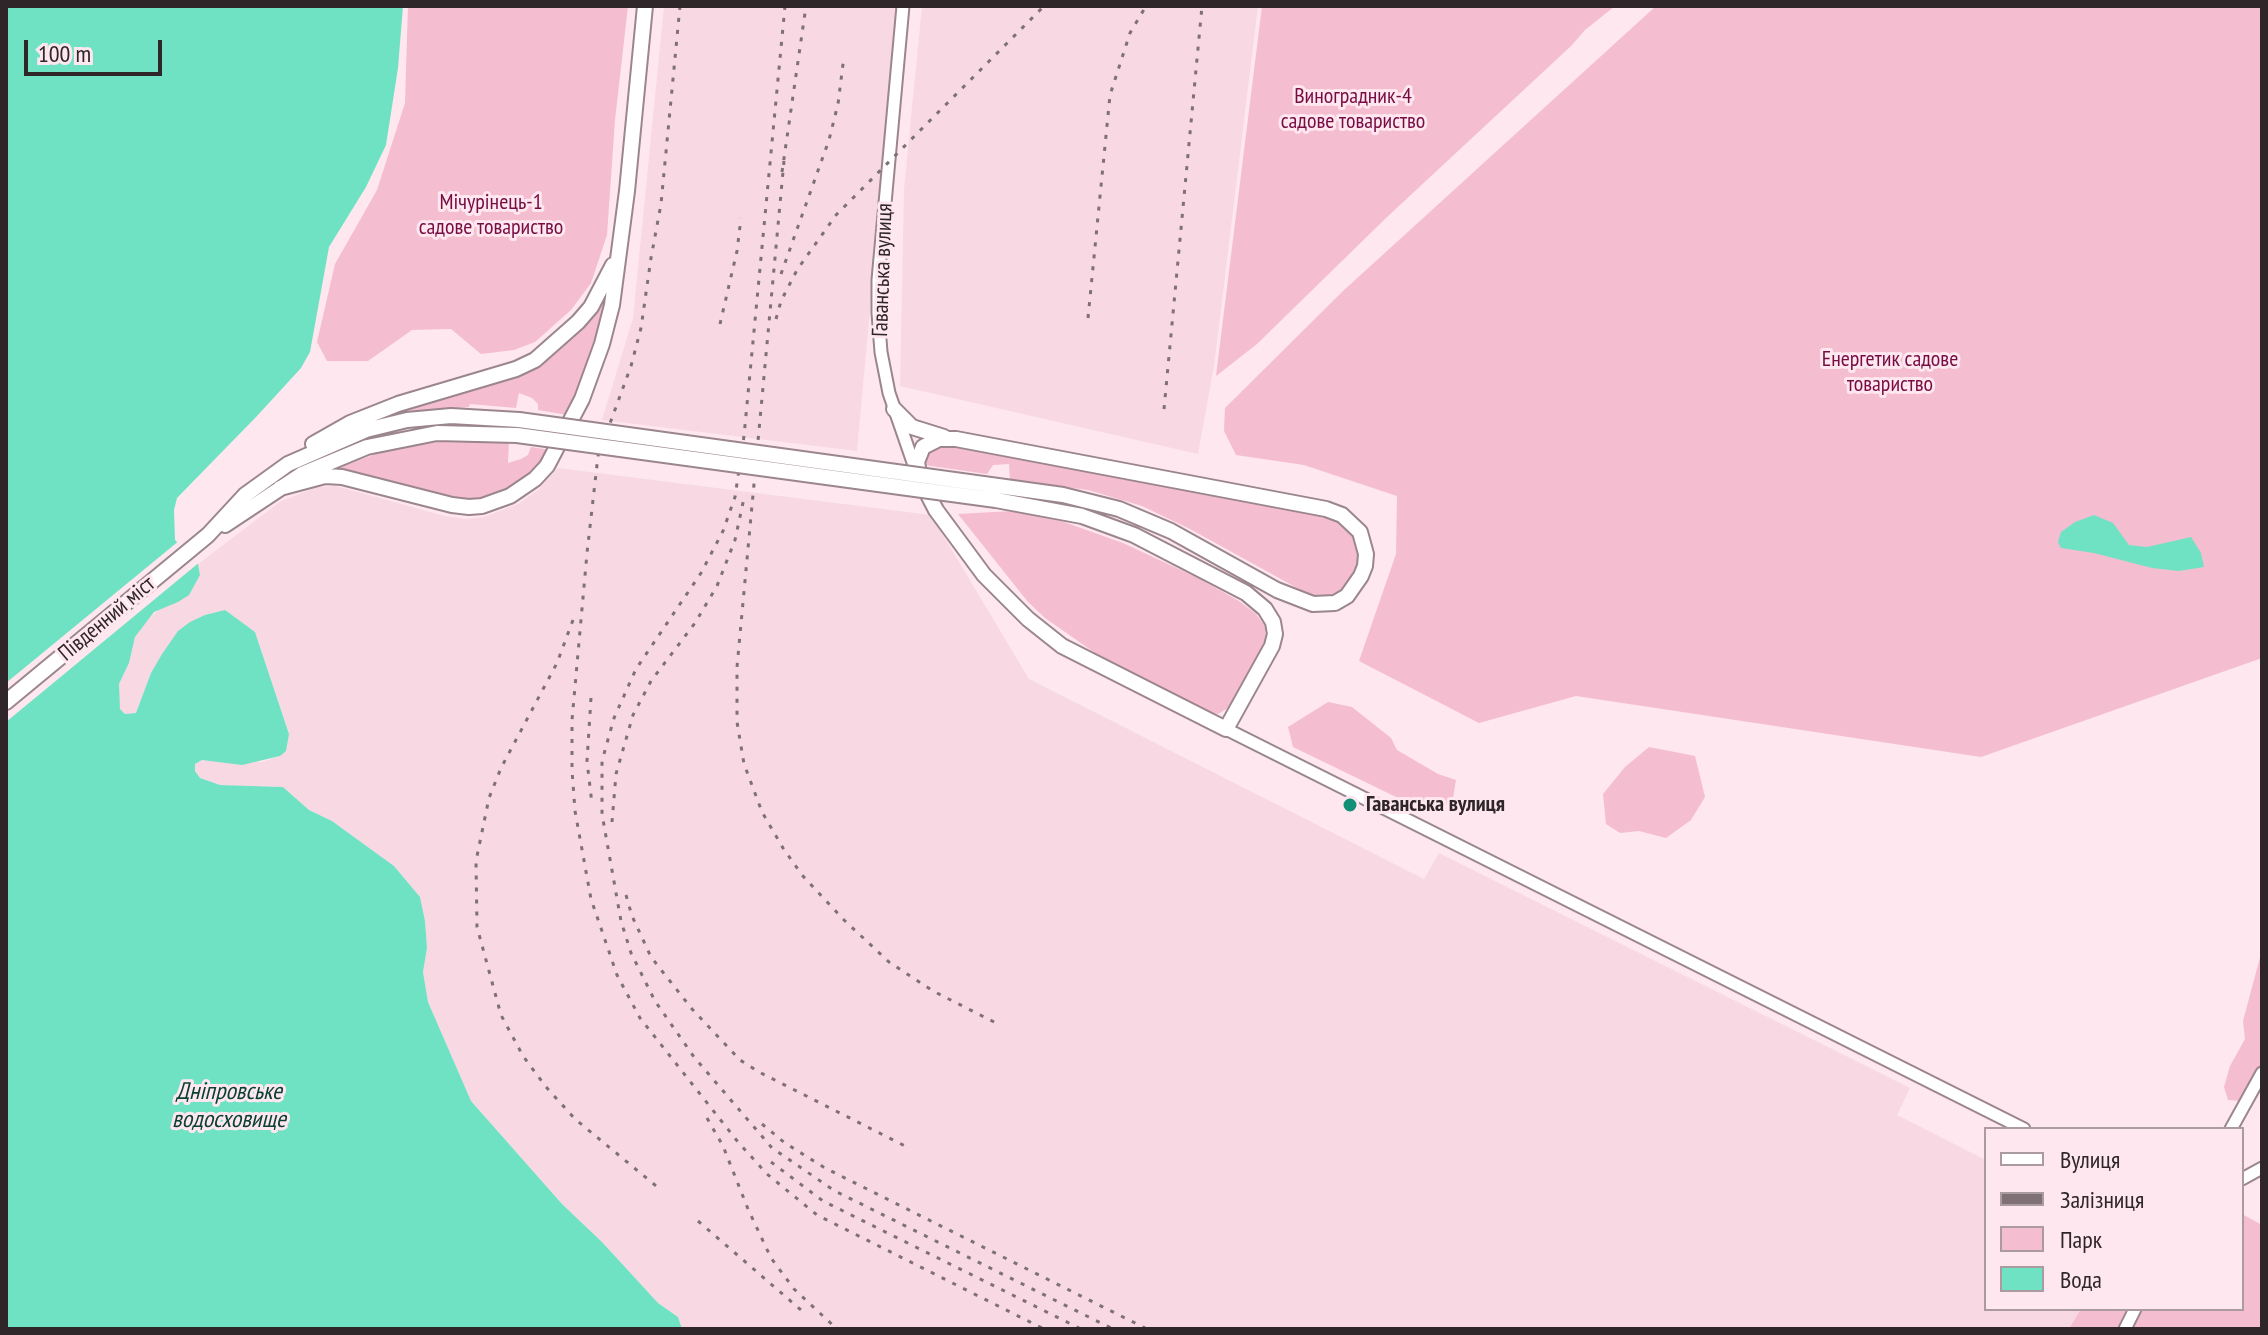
<!DOCTYPE html>
<html>
<head>
<meta charset="utf-8">
<style>
  body { margin:0 }
  #map { position:relative; width:2268px; height:1335px; overflow:hidden; background:#fee7ee; font-family:"PT Sans Narrow",sans-serif }
  canvas { display:block }
  .frame { position:absolute; inset:0; border:8px solid #2e2629; pointer-events:none }
  .legend { position:absolute; left:1984px; top:1127px; width:260px; height:184px; box-sizing:border-box; background:#fee7ee; border:2px solid #ab9a9f; margin:0; padding:10px 14px; list-style:none; font-size:24px; color:#2e2629 }
  .legend li { display:flex; align-items:center; gap:16px; height:40px }
  .legend b { width:40px; border:2px solid #ab9a9f }
  .scale { position:absolute; left:24px; top:40px; width:138px; height:36px; box-sizing:border-box; border:4px solid #2e2629; border-top:0; padding-left:10px; font-size:24px; line-height:28px; white-space:nowrap; color:#2e2629; -webkit-text-stroke:6px #fee7ee; paint-order:stroke }
</style>
</head>
<body>
<div id="map">
<canvas width="2268" height="1335"></canvas>
<div class="frame"></div>
<ul class="legend">
<li><b style="height:10px;background:#fff"></b>Вулиця</li>
<li><b style="height:10px;background:#7e7075"></b>Залізниця</li>
<li><b style="height:22px;background:#f5bdd0"></b>Парк</li>
<li><b style="height:22px;background:#70e2c4"></b>Вода</li>
</ul>
<div class="scale">100 m</div>
</div>
<script>
const c = document.querySelector('canvas').getContext('2d');
c.lineJoin = 'round';
function paint(path, color) { c.fillStyle = color; c.fill(path, 'evenodd'); }
const poly = rows => new Path2D(rows.map(r => 'M' + r).join(''));
function trace(path, color, width, dash) { c.strokeStyle = color; c.lineWidth = width; c.lineCap = dash ? 'butt' : 'round'; c.setLineDash(dash || []); c.stroke(path); }
function label(font, color, halo, rows, align = 'center') {
  c.font = font + ' "PT Sans Narrow",sans-serif'; c.lineWidth = 6; c.setLineDash([]); c.textBaseline = 'middle'; c.strokeStyle = halo; c.fillStyle = color; for (const [text, x, y, turn = 0] of rows) {
    c.save(); c.translate(x, y); c.rotate((+turn || 0) * Math.PI / 180); c.textAlign = isNaN(turn) ? turn : align; if (halo) c.strokeText(text, 0, 0); c.fillText(text, 0, 0); c.restore();
  }
}
paint(poly([
  [664,6,898,6,857,451,602,420,633,318],
  [922,6,1258,6,1214,366,1198,454,900,386,904,189],
  [558,468,931,515,1029,679,1424,879,1439,853,1910,1088,1897,1115,1986,1160,1986,1309,2110,1309,2101,1329,682,1329,678,1317,658,1303,602,1242,562,1204,471,1101,428,1002,423,972,427,948,425,921,420,897,394,866,332,821,309,810,283,787,219,785,200,778,195,771,195,764,202,760,262,762,280,756,289,733,255,632,242,624,151,673,136,713,125,714,120,709,119,700,119,684,129,663,135,637,147,620,200,575,198,564,281,501,317,487,336,486,445,516,466,519,484,517,518,504,538,490]
]), '#f8d9e3');
paint(poly([
  [408,6,628,6,615,120,607,235,591,283,571,310,535,342,514,350,481,354,451,329,412,330,368,361,327,361,317,342,335,264,377,190,405,103],
  [1262,6,1615,6,1585,30,1571,46,1386,218,1257,344,1216,376],
  [1656,6,2262,6,2262,658,1981,757,1576,696,1479,723,1359,661,1396,554,1397,496,1304,465,1236,455,1224,431,1225,408,1343,291],
  [609,287,589,366,568,415,538,410,538,404,532,398,519,393,516,408,470,404,469,407,421,411,364,424,393,412,471,391,535,368,565,344,597,308],
  [452,440,509,441,508,463,521,459,528,455,531,447,551,450,540,467,513,489,477,501,455,499,336,469,386,450],
  [942,445,1337,519,1355,537,1360,554,1356,572,1346,588,1332,597,1308,594,1190,529,1142,506,1088,490,1010,480,1009,464,993,465,987,474,924,465,928,453],
  [1013,511,1064,522,1123,543,1198,578,1239,601,1256,614,1265,626,1266,641,1230,707,1218,714,1211,713,1108,662,1045,618,1028,602,958,514],
  [1328,702,1352,707,1391,738,1397,750,1438,774,1456,780,1453,798,1438,813,1394,796,1293,747,1288,727],
  [1649,747,1695,756,1705,797,1691,820,1666,838,1639,831,1620,833,1606,824,1603,794,1625,767],
  [2262,950,2262,1066,2240,1101,2228,1100,2224,1087,2230,1066,2245,1039,2243,1021],
  [2242,1214,2262,1225,2262,1329,2069,1329,2081,1309,2242,1309]
]), '#f5bdd0');
paint(poly([
  [6,6,403,6,398,68,386,145,366,187,329,247,310,352,301,368,257,416,177,498,174,510,175,540,198,564,200,575,189,595,178,602,154,612,135,637,129,663,119,684,120,709,125,714,136,713,151,673,162,654,178,631,190,622,205,615,225,610,255,632,289,734,286,751,280,756,242,765,202,760,195,764,195,771,200,778,220,785,283,787,309,810,332,821,394,866,420,897,425,921,427,948,423,972,428,1002,471,1101,562,1204,602,1242,658,1303,678,1317,682,1329,6,1329],
  [2094,515,2113,523,2129,545,2147,547,2191,537,2201,553,2204,567,2179,571,2152,568,2094,553,2061,548,2058,542,2061,532,2075,522]
]), '#70e2c4');
paint(poly([
  [180,540,201,561,6,722,6,683]
]), '#fee7ee');
const minor = poly([
  [903,6,878,280,878,313,881,352,889,393,916,471],
  [1226,729,2024,1129],
  [2231,1129,2262,1073],
  [2242,1179,2262,1168],
  [2125,1329,2135,1309]
]);
const major = poly([
  [894,409,912,427,944,437],
  [313,444,350,423,398,404,516,369,535,360,578,322,591,307,613,265],
  [280,488,325,476,342,477,452,505,469,507,482,506,510,496,535,479,547,466,582,399,602,344,612,305,627,191,645,6],
  [996,500,1082,516,1134,535,1246,593,1265,609,1273,622,1275,634,1272,646,1226,729,1062,646,1028,619,984,575,936,510,920,479,917,462,923,447,939,439,956,439,1326,509,1342,515,1360,532,1366,554,1365,566,1361,576,1347,596,1335,603,1313,604,1277,590,1171,531,1119,509,1063,495,998,486],
  [225,525,302,474,367,447,437,433,517,435],
  [6,702,208,535,245,495,288,464,366,430,407,420,451,416,519,420]
]);
trace(minor, '#9b868d', 15);
trace(major, '#9b868d', 18);
trace(minor, '#fff', 11);
trace(major, '#fff', 14);
trace(poly([
  [680,6,661,204,651,258,641,328,631,366,598,456,587,553,572,720,572,770,575,811,591,899,617,975,640,1018,738,1142,767,1174,817,1215,1044,1329],
  [785,6,744,436,735,497,723,531,701,573,636,669,614,718,602,761,602,814,621,921,631,953,655,1001,694,1057,772,1148,835,1191,1113,1329],
  [784,161,737,667,737,722,744,764,762,812,783,848,802,875,844,920,889,962,933,991,996,1023],
  [782,172,806,6],
  [781,274,829,140,838,104,844,56],
  [1088,318,1110,95,1130,33,1146,6],
  [776,319,781,301,797,270,836,215,1044,6],
  [720,324,737,251,741,218],
  [1164,409,1202,6],
  [573,620,557,663,501,768,489,798,476,861,477,927,501,1015,523,1056,546,1087,575,1119,661,1190],
  [591,698,587,761,592,804],
  [612,822,616,774,633,715,651,681,695,623,717,586,735,540,744,498],
  [626,895,632,916,651,957,692,1009,740,1060,759,1072,909,1148],
  [707,1118,723,1146,748,1209,771,1258,794,1289,837,1329],
  [762,1124,785,1143,825,1168,1147,1329],
  [771,1162,823,1201,1081,1329],
  [698,1221,801,1310]
]), '#7e7075', 3, [4, 8]);
const majorBridge = poly([
  [519,420,998,486],
  [517,435,996,500]
]);
trace(majorBridge, '#9b868d', 18, []);
trace(majorBridge, '#fff', 14);
for (const [x, y, r, color] of [
  [1350,805,8,"#119076"]
]) { const dot = new Path2D(); dot.arc(x, y, r, 0, 2 * Math.PI); c.fillStyle = color; c.fill(dot); trace(dot, '#fee7ee', 3); }
label('22px', '#770c43', '#fee7ee', [
  ["Виноградник-4",1353,97],
  ["садове товариство",1353,122],
  ["Мічурінець-1",491,203],
  ["садове товариство",491,228],
  ["Енергетик садове",1890,360],
  ["товариство",1890,385]
]);
label('22px', '#2e2629', '#fee7ee', [
  ["Гаванська вулиця",883,270,-88],
  ["Південний міст",107,619,-40]
]);
label('bold 22px', '#2e2629', '#fee7ee', [
  ["Гаванська вулиця",1366,805]
], 'left');
label('italic 24px', '#0b4034', '#fee7ee', [
  ["Дніпровське",229,1092],
  ["водосховище",229,1120]
]);
</script>
</body>
</html>
